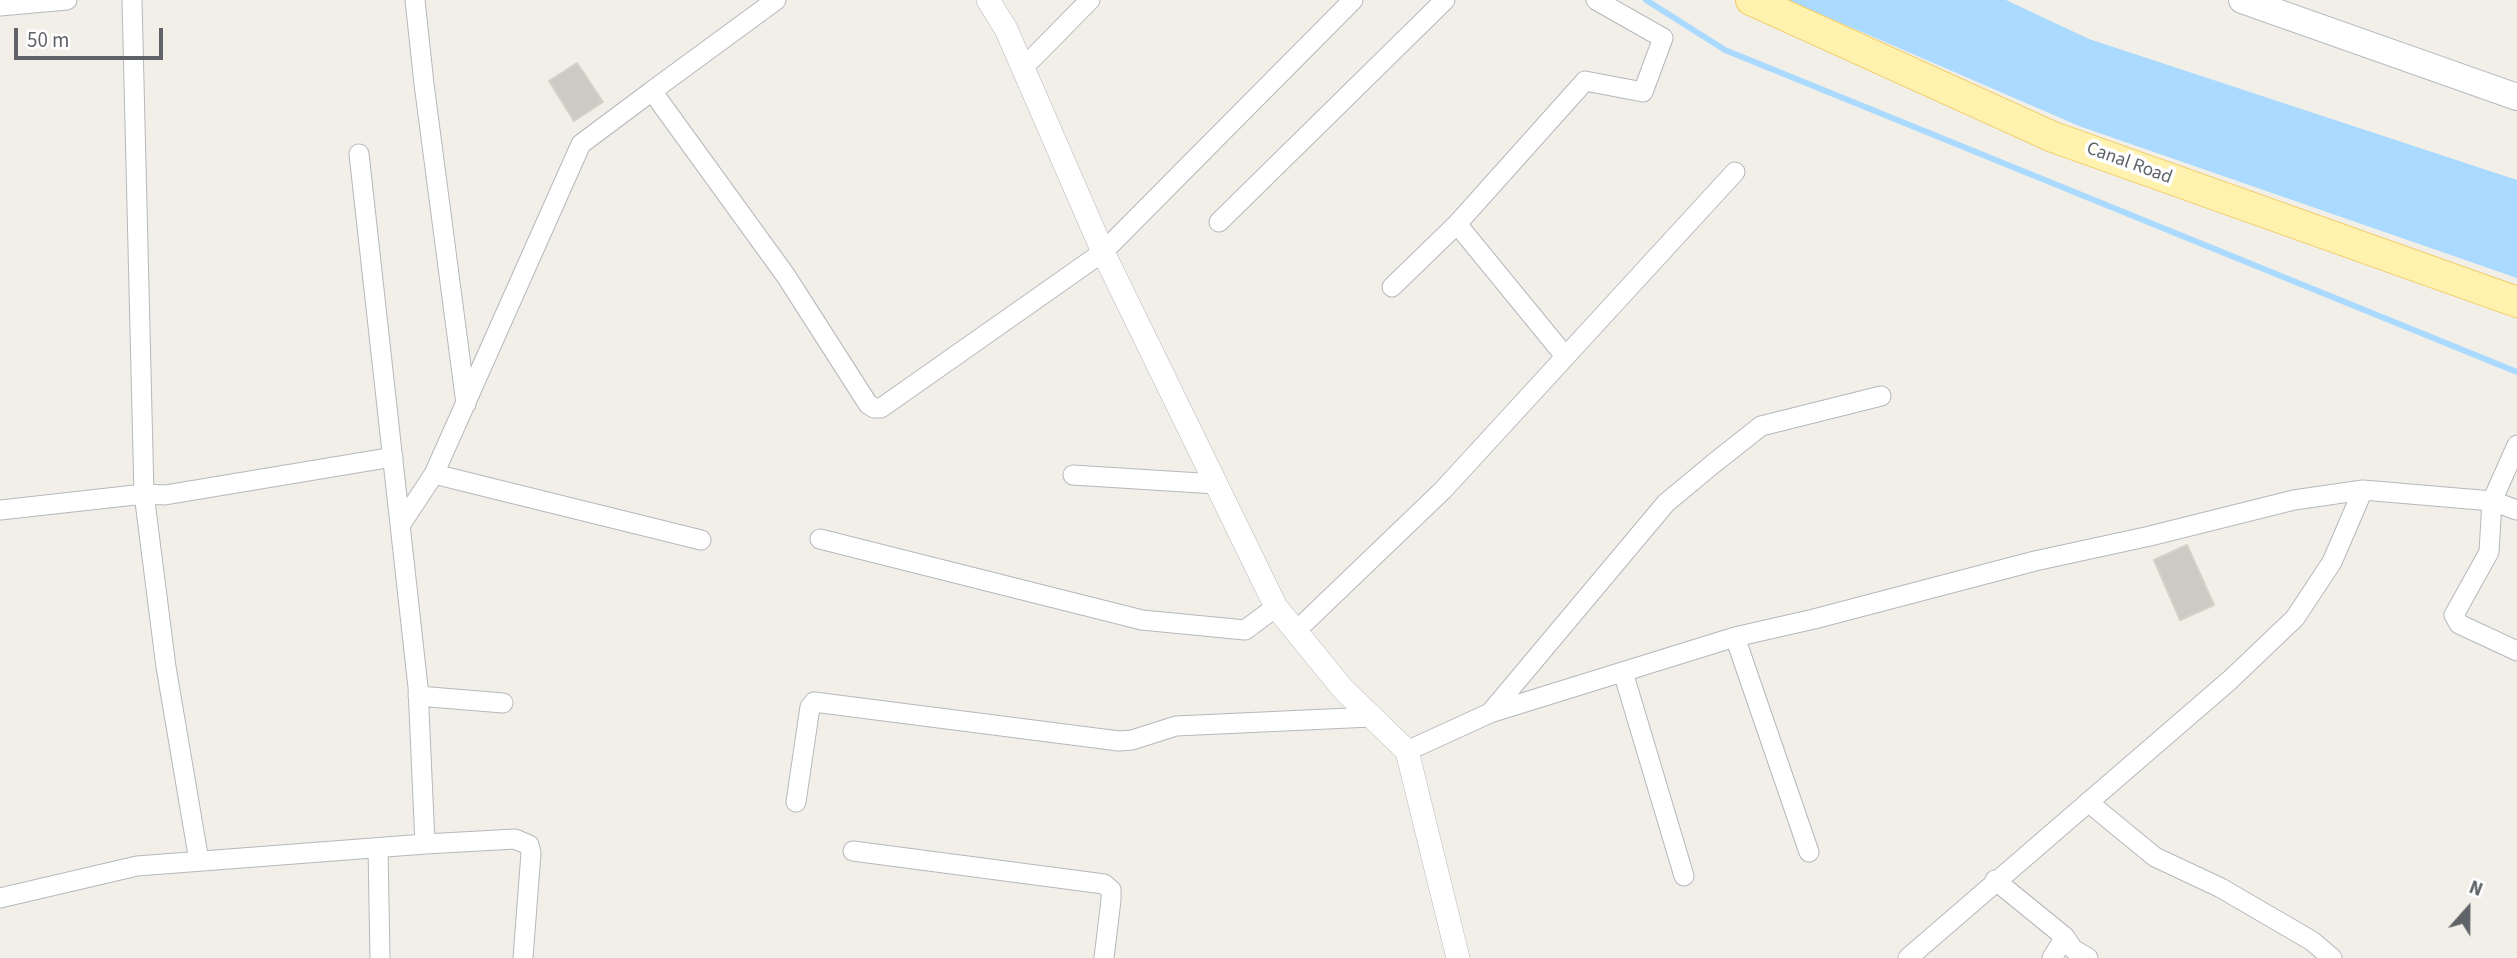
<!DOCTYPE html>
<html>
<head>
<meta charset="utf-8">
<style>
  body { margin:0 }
  #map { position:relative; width:2517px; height:958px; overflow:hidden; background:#f1efe8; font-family:"Source Sans 3",sans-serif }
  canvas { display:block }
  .north { position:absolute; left:2433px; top:874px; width:70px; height:70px; -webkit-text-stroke:5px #fff; paint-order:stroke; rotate:21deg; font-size:19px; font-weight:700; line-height:28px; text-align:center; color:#5f6368 }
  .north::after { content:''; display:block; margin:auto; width:24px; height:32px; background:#5f6368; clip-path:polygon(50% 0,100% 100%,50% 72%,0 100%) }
  .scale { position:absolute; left:14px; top:28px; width:149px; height:32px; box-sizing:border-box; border:4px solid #5f6368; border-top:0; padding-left:9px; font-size:21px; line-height:24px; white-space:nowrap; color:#5f6368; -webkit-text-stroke:5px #fff; paint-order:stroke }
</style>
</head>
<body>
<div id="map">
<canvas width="2517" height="958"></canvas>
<div class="north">N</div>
<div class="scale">50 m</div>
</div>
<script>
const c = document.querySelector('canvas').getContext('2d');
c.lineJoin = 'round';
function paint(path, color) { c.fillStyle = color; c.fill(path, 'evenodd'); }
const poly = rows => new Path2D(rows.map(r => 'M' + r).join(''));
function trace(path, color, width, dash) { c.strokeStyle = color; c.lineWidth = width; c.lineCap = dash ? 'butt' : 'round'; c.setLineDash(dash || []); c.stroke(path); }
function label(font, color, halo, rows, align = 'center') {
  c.font = font + ' "Source Sans 3",sans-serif'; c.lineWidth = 7; c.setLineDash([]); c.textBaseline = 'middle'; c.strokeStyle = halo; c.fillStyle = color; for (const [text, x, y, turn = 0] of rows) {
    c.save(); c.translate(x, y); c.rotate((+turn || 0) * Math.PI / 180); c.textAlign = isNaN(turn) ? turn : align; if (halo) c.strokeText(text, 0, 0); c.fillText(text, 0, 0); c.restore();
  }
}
paint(poly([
  [1788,0,2006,0,2089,39,2517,180,2517,278,2079,126]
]), '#aadaff');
trace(poly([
  [1646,0,1725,50,2517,372]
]), '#aadaff', 6);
const building = poly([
  [577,63,603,102,574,121,549,81,577,63],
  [2187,545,2214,605,2180,620,2154,560,2187,545]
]);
paint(building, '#cccac5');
trace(building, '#d6d1c6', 2);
const minor = poly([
  [132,0,144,494,165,495,393,457],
  [415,0,424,84,466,404],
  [0,6,67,0],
  [1023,68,1090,0],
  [652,91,776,0],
  [1219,222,1445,0],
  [1457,224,1565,356],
  [1392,287,1457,224,1585,81,1643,92,1663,38,1596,0],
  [2517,445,2492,501,2489,552,2454,615,2459,624,2517,651],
  [434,474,701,540],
  [1073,475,1216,484],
  [0,510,144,494,166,667,199,861],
  [401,524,434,474,581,144,652,91,786,276,868,404,874,408,881,408,1103,252,1353,0],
  [820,539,1142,620,1245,630,1276,607],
  [1296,631,1443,490,1735,172],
  [1735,637,1809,852],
  [1623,672,1684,876],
  [418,696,503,703],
  [1490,713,1666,503,1713,464,1761,426,1881,396],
  [1407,751,1490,713,1735,637,1814,619,2035,561,2150,536,2294,500,2363,490,2492,501,2517,510],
  [796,802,810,707,814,702,1119,741,1132,740,1176,726,1371,717],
  [2088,802,2155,857,2221,888,2312,941,2332,958],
  [425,844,515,839,529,845,531,853,523,958],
  [378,848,380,958],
  [853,851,1104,884,1111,890,1111,900,1104,958],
  [1995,880,2065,937,2073,949,2088,958],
  [0,898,137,866,425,844,418,687,359,154],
  [1908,958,2230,680,2295,618,2332,562,2363,490],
  [2052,958,2065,937]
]);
const tertiary = poly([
  [988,0,1006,29,1103,252,1276,607,1343,689,1407,751,1458,958]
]);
const secondary = poly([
  [2242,0,2517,97]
]);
const primary = poly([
  [1751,0,2053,137,2517,302]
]);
trace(minor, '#b5b8bc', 21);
trace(tertiary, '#b5b8bc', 24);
trace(secondary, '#b6babf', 28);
trace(primary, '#f2c960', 32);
trace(minor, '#fff', 19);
trace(tertiary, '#fff', 23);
trace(secondary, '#fff', 26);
trace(primary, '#fff2af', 30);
label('19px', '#5f6368', '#fff', [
  ["Canal Road",2129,164,20]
]);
</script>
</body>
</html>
